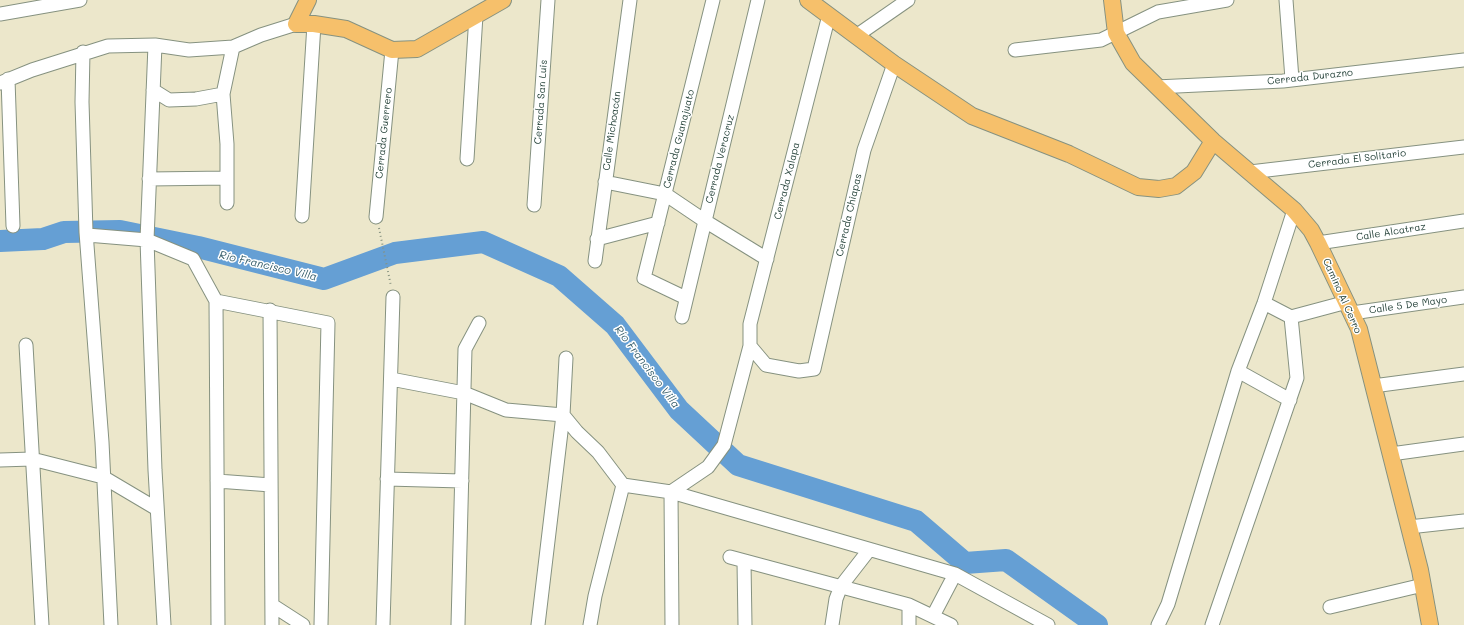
<!DOCTYPE html>
<html>
<head>
<meta charset="utf-8">
<style>
  body { margin:0 }
  canvas { display:block; background:#ece7cb }
</style>
</head>
<body>
<canvas width="1464" height="625"></canvas>
<script>
const c = document.querySelector('canvas').getContext('2d');
c.lineJoin = 'round';
const poly = rows => new Path2D(rows.map(r => 'M' + r).join(''));
function trace(path, color, width, dash) { c.strokeStyle = color; c.lineWidth = width; c.lineCap = dash ? 'butt' : 'round'; c.setLineDash(dash || []); c.stroke(path); }
function label(font, color, halo, rows, align = 'center') {
  c.font = font + ' Mali,sans-serif'; c.lineWidth = 3; c.setLineDash([]); c.textBaseline = 'middle'; c.strokeStyle = halo; c.fillStyle = color; for (const [text, x, y, turn = 0] of rows) {
    c.save(); c.translate(x, y); c.rotate((+turn || 0) * Math.PI / 180); c.textAlign = isNaN(turn) ? turn : align; if (halo) c.strokeText(text, 0, 0); c.fillText(text, 0, 0); c.restore();
  }
}
trace(poly([
  [0,241,43,239,64,232,120,231,198,247,324,279,395,253,483,242,559,276,615,325,679,410,738,465,916,521,965,563,1006,560,1097,625]
]), '#659fd4', 22);
const minor = poly([
  [1286,0,1292,79],
  [0,14,80,0],
  [856,36,908,0],
  [155,45,147,240,155,470,164,625],
  [1015,50,1101,40,1158,12,1227,0],
  [83,52,82,102,86,232,102,442,111,625],
  [8,79,13,226],
  [0,83,32,70,108,46,155,45,189,50,233,47,261,35,296,24],
  [1156,87,1283,81,1464,60],
  [153,90,169,100,196,99,223,94],
  [467,159,476,15],
  [1250,172,1464,147],
  [149,179,227,178],
  [605,182,665,194,705,221,767,259],
  [227,203,227,144,223,94,233,47],
  [534,205,548,0],
  [302,216,314,24],
  [376,217,392,50],
  [87,235,147,240,193,259,216,301,328,323,321,625],
  [597,239,658,223],
  [1318,243,1464,221],
  [595,261,630,0],
  [686,298,644,278,713,0],
  [216,301,218,625],
  [270,310,272,625],
  [1352,313,1464,297],
  [682,317,758,0],
  [1291,317,1347,302],
  [26,345,42,625],
  [750,346,766,365,799,371,814,369,864,150,894,64],
  [1238,371,1290,400],
  [391,379,464,393,506,410,563,415,577,432,598,452,623,485,671,492,955,574,1048,625],
  [1373,386,1464,374],
  [1391,454,1464,444],
  [0,460,32,459,103,477,157,509],
  [387,479,462,481],
  [217,481,271,485],
  [1409,527,1464,521],
  [730,557,909,605,951,625],
  [744,562,745,625],
  [272,605,303,625],
  [909,605,909,625],
  [1330,607,1423,585],
  [933,616,955,574],
  [383,625,393,297],
  [458,625,465,349,479,323],
  [538,625,563,415,566,358],
  [590,625,595,596,623,485],
  [672,625,671,492,708,467,724,445,750,346,750,324,829,15],
  [832,625,836,599,841,586,869,550],
  [1158,625,1168,604,1238,371,1264,303,1294,210],
  [1212,625,1297,378,1291,317,1264,303]
]);
const major = poly([
  [308,0,296,24,314,24,346,29,392,50,417,49,503,0],
  [808,0,894,64,972,116,1069,154,1138,187,1159,189,1176,186,1194,172,1213,141],
  [1112,0,1116,33,1133,63,1213,141,1294,210,1311,230,1318,243,1359,329,1420,570,1430,625]
]);
trace(minor, '#869280', 15);
trace(major, '#869280', 18);
trace(poly([
  [379,228,391,286]
]), '#869280', 2, [1, 3]);
trace(minor, '#fff', 13);
trace(major, '#f6c06b', 16);
label('10px', '#1f3d34', '#fff', [
  ["Cerrada Durazno",1310,77,-6],
  ["Cerrada San Luis",541,102,-86],
  ["Calle Michoacán",612,131,-82],
  ["Cerrada Guerrero",384,133,-84],
  ["Cerrada Guanajuato",679,139,-76],
  ["Cerrada Veracruz",720,159,-76],
  ["Cerrada El Solitario",1357,159,-7],
  ["Cerrada Xalapa",787,181,-76],
  ["Cerrada Chiapas",849,215,-77],
  ["Calle Alcatraz",1391,232,-9],
  ["Camino Al Cerro",1342,296,66],
  ["Calle 5 De Mayo",1408,305,-8]
]);
label('italic 11px', '#385f6c', '#fff', [
  ["Río Francisco Villa",268,266,13],
  ["Río Francisco Villa",647,367,53]
]);
</script>
</body>
</html>
